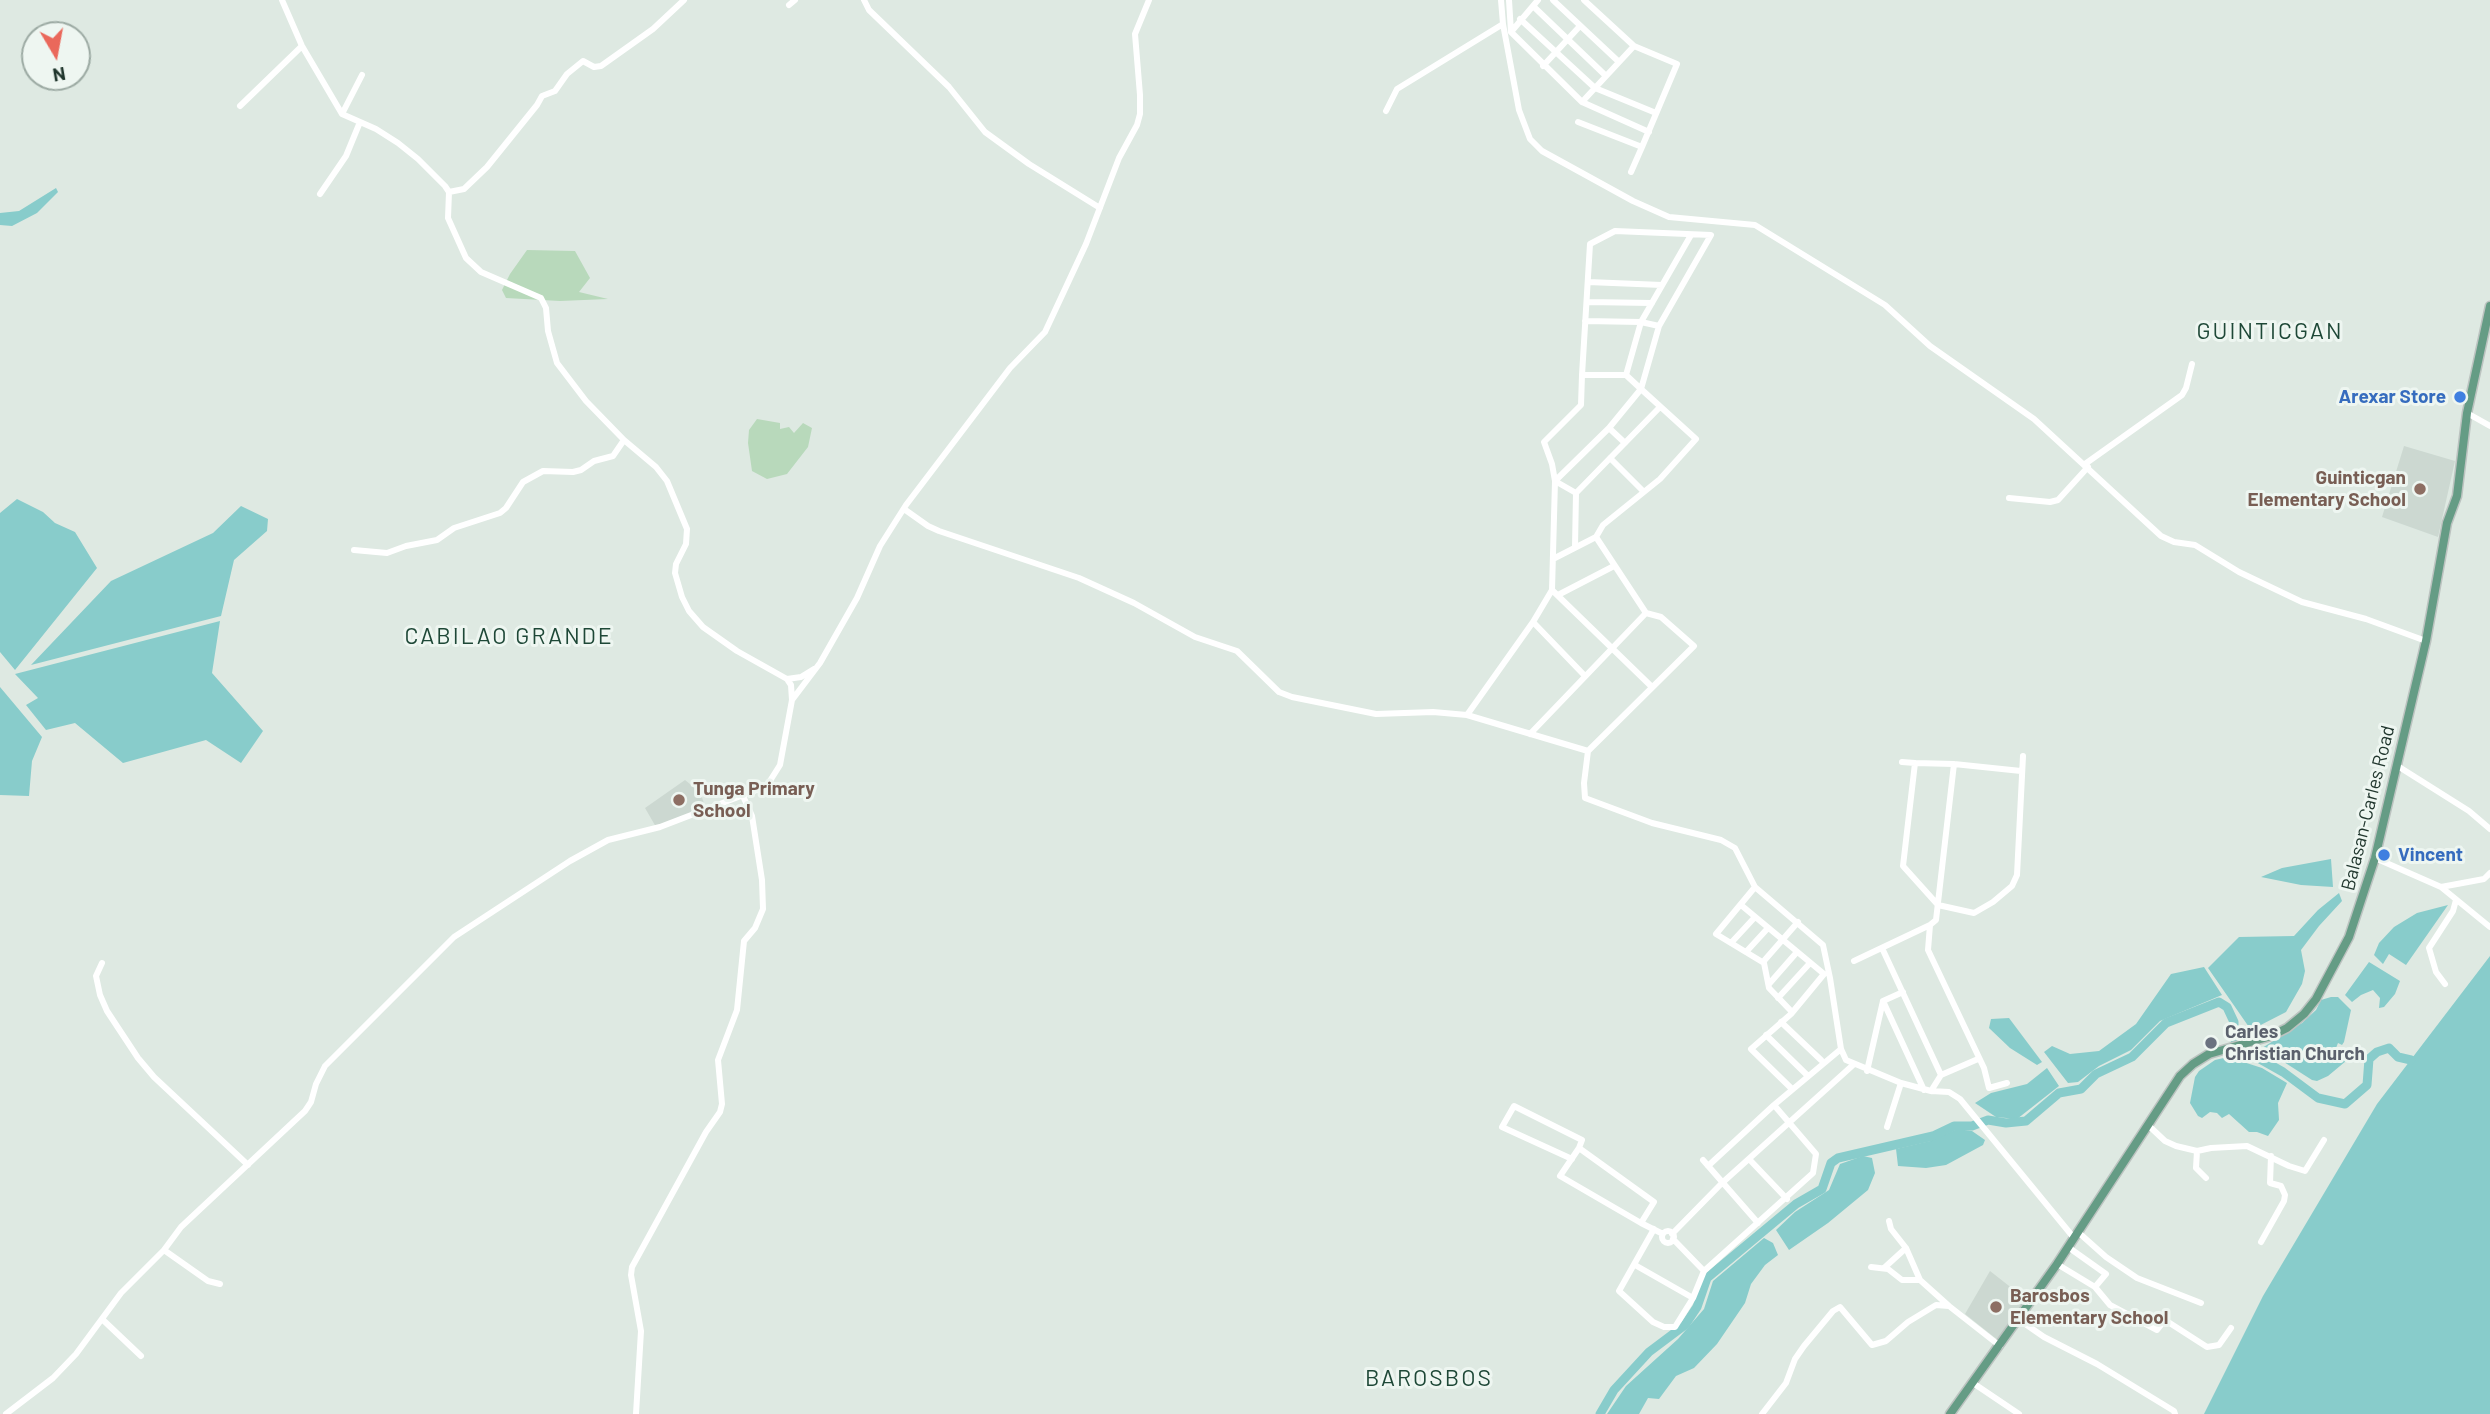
<!DOCTYPE html>
<html>
<head>
<meta charset="utf-8">
<style>
  body { margin:0 }
  #map { position:relative; width:2490px; height:1414px; overflow:hidden; background:#dee9e2; font-family:Barlow,sans-serif }
  canvas { display:block }
  .north { position:absolute; left:21px; top:21px; width:70px; height:70px; box-sizing:border-box; background:#eef6f1; border:2px solid #9caaa3; border-radius:50%; rotate:170deg; font-size:19px; font-weight:700; line-height:28px; text-align:center; color:#21372e }
  .north::after { content:''; display:block; margin:auto; width:24px; height:32px; background:#ea685b; clip-path:polygon(50% 0,100% 100%,50% 72%,0 100%) }
</style>
</head>
<body>
<div id="map">
<canvas width="2490" height="1414"></canvas>
<div class="north">N</div>
</div>
<script>
const c = document.querySelector('canvas').getContext('2d');
c.lineJoin = 'round';
function paint(path, color) { c.fillStyle = color; c.fill(path, 'evenodd'); }
const poly = rows => new Path2D(rows.map(r => 'M' + r).join(''));
function trace(path, color, width, dash) { c.strokeStyle = color; c.lineWidth = width; c.lineCap = dash ? 'butt' : 'round'; c.setLineDash(dash || []); c.stroke(path); }
function label(font, color, halo, rows, align = 'center') {
  c.font = font + ' Barlow,sans-serif'; c.lineWidth = 6; c.setLineDash([]); c.textBaseline = 'middle'; c.strokeStyle = halo; c.fillStyle = color; for (const [text, x, y, turn = 0] of rows) {
    c.save(); c.translate(x, y); c.rotate((+turn || 0) * Math.PI / 180); c.textAlign = isNaN(turn) ? turn : align; if (halo) c.strokeText(text, 0, 0); c.fillText(text, 0, 0); c.restore();
  }
}
paint(poly([
  [2404,446,2455,461,2438,537,2382,517],
  [685,780,700,792,706,809,656,827,645,808],
  [1990,1271,2027,1300,1999,1341,1965,1314]
]), '#ccd8d1');
paint(poly([
  [527,250,575,251,590,278,579,292,608,299,560,301,506,298,502,290,510,274],
  [757,419,780,423,780,429,789,427,794,433,803,423,812,428,808,447,787,474,767,479,752,471,748,443,749,430]
]), '#b8d9bb');
paint(poly([
  [56,188,58,192,37,213,12,226,0,225,0,213,19,211],
  [17,499,43,512,55,523,75,532,97,568,15,670,0,652,0,513],
  [241,506,268,519,267,531,234,560,221,616,31,665,111,581,213,533],
  [220,621,212,673,263,731,241,763,206,740,123,763,75,723,46,730,26,705,38,698,15,674],
  [0,687,42,737,32,761,29,796,0,795],
  [2331,859,2333,887,2301,885,2261,877,2282,868],
  [2339,893,2342,901,2319,926,2301,950,2305,971,2302,984,2286,1012,2251,1030,2208,968,2239,937,2294,936,2318,910],
  [2448,905,2406,965,2389,954,2383,964,2374,955,2379,943,2394,927,2417,913],
  [2490,956,2490,1414,2204,1414,2263,1296,2377,1104],
  [2369,962,2400,981,2395,994,2384,1007,2379,1008,2380,998,2373,990,2361,995,2352,1002,2345,995],
  [2204,967,2222,995,2160,1021,2131,1050,2099,1066,2078,1082,2068,1083,2044,1052,2052,1046,2070,1054,2099,1051,2136,1024,2171,974],
  [2331,997,2338,997,2351,1010,2344,1042,2342,1045,2338,1043,2336,1048,2346,1061,2328,1076,2317,1081,2312,1080,2262,1048,2302,1023,2316,1010,2321,1000],
  [2009,1018,2042,1062,2037,1065,2010,1048,1989,1028,1991,1019],
  [2228,1057,2262,1068,2287,1083,2278,1103,2279,1120,2268,1136,2257,1132,2249,1132,2229,1114,2222,1118,2217,1113,2210,1112,2202,1118,2198,1116,2190,1103,2195,1077,2199,1071,2215,1060],
  [2047,1068,2059,1086,2017,1119,1996,1117,1975,1103,1991,1093,2027,1084],
  [1957,1129,1972,1131,1985,1140,1983,1145,1946,1165,1926,1168,1898,1166,1896,1149,1930,1141],
  [1863,1156,1872,1158,1875,1173,1868,1190,1828,1223,1789,1250,1776,1230,1795,1212,1829,1190,1840,1164],
  [1764,1238,1773,1243,1778,1255,1765,1265,1751,1284,1745,1303,1717,1344,1694,1368,1676,1376,1659,1399,1648,1398,1639,1414,1607,1414,1626,1386,1678,1339,1704,1309,1713,1281]
]), '#88cccb');
trace(poly([
  [1600,1414,1614,1390,1649,1352,1685,1325,1697,1307,1707,1278,1796,1204,1822,1189,1831,1163,1838,1158,1933,1136,1954,1126,1972,1126,1988,1120,2006,1123,2026,1121,2059,1093,2081,1089,2096,1074,2132,1057,2166,1023,2219,1002,2227,1007,2234,1022,2234,1038,2244,1050,2283,1072,2318,1098,2345,1104,2367,1085,2369,1059,2377,1052,2389,1048,2398,1057,2411,1060]
]), '#88cccb', 9);
const major = poly([
  [1950,1414,2057,1264,2180,1076,2193,1064,2209,1054,2271,1036,2287,1028,2304,1014,2316,999,2349,937,2375,858,2426,641,2447,523,2457,496,2467,413,2490,306]
]);
trace(major, '#bcc3c0', 11);
trace(poly([
  [864,0,869,10,949,87,985,132,1029,164,1100,208],
  [1501,0,1503,24,1519,110,1530,139,1542,151,1633,201,1669,217,1755,225,1885,305,1930,346,2034,419,2161,536,2174,542,2195,545,2239,572,2302,602,2366,619,2426,641],
  [1509,0,1511,32],
  [1538,0,1511,32,1582,102,1634,46,1584,0],
  [1553,0,1619,62],
  [789,5,795,0],
  [1533,6,1606,76],
  [1520,19,1595,88,1656,113],
  [1543,66,1580,26],
  [1582,102,1649,132],
  [240,106,302,46],
  [1386,111,1397,89,1503,24],
  [342,114,362,75],
  [1578,122,1642,147,1677,64,1634,46],
  [1631,172,1642,147],
  [449,192,464,189,487,167,537,105,542,96,555,91,567,74,583,61,594,67,601,66,653,29,684,0],
  [320,194,346,156,360,122],
  [1588,282,1662,285],
  [1587,302,1652,303],
  [1585,321,1641,322,1659,326],
  [1626,375,1641,322,1691,235],
  [2467,413,2490,426],
  [1609,428,1625,443],
  [1610,458,1643,491],
  [2085,464,2182,395,2186,388,2192,364],
  [1576,493,1555,481,1552,464,1544,442,1581,405,1582,375],
  [2009,498,2050,502,2058,500,2088,467],
  [904,509,928,526,939,531,1079,578,1134,603,1195,637,1237,651,1279,692,1292,697,1376,714,1433,712,1467,715,1588,751,1694,646,1661,617,1646,613,1530,734],
  [1596,537,1646,613],
  [1575,547,1576,493,1660,407],
  [354,550,387,553,406,546,437,540,454,528,500,513,506,508,523,482,543,471,573,472,581,470,594,461,613,456,624,440],
  [1552,590,1652,687],
  [1558,595,1614,566],
  [1533,622,1552,590,1555,481,1609,428,1641,389,1659,326,1711,235,1615,231,1590,244,1582,375,1626,375,1641,389,1696,439,1660,479,1603,525,1596,537,1553,559],
  [787,679,801,677,814,669],
  [792,700,820,663,857,598,880,546,906,505,1010,368,1045,332,1086,244,1119,158,1137,125,1140,114,1140,95,1135,34,1149,0],
  [1467,715,1533,622,1585,676],
  [1588,751,1584,783,1585,798,1652,823,1721,840,1735,848,1755,887,1823,945,1830,978,1841,1049,1846,1060,1901,1083,1931,1091,1949,1092,1960,1099,2074,1238],
  [1902,762,1915,763,1903,866,1938,905,1974,913,1993,902,2012,886,2017,875,2023,756],
  [1915,763,1954,764,2021,771],
  [2396,765,2469,811,2490,829],
  [2375,858,2441,887,2484,879,2490,873],
  [1755,887,1716,934,1764,963,1769,988,1792,1012],
  [2441,887,2490,927],
  [1741,905,1824,974,1791,1014,1751,1049,1792,1089],
  [1930,925,1936,920,1954,764],
  [1731,943,1755,917],
  [1882,948,1941,1075],
  [1746,952,1768,928],
  [1854,961,1930,925,1928,950,1984,1068,1989,1088,2007,1083],
  [1763,962,1798,922],
  [102,963,96,976,100,995,107,1011,138,1058,154,1077,248,1165],
  [1769,984,1797,952],
  [2445,984,2436,972,2429,948,2453,911,2456,900],
  [1778,998,1810,963],
  [1883,1001,1924,1090],
  [1883,1001,1903,992],
  [1781,1022,1821,1060],
  [1766,1035,1808,1076],
  [1867,1071,1883,1001],
  [1931,1091,1941,1075,1978,1059],
  [1774,1105,1841,1049],
  [2148,1125,2165,1141,2176,1146,2197,1151,2211,1148,2247,1146,2289,1166,2305,1171,2324,1140],
  [1887,1127,1901,1083],
  [2197,1151,2196,1168,2206,1178],
  [1572,1159,1502,1127,1514,1106,1582,1140,1579,1148],
  [1749,1159,1787,1199],
  [1703,1160,1758,1223],
  [1889,1221,1891,1229,1906,1248,1920,1280,1949,1306],
  [1641,1223,1654,1202,1579,1148,1560,1176,1641,1223,1663,1234],
  [1654,1229,1619,1291,1653,1322,1664,1327,1675,1327,1693,1298],
  '1662 1237a6 6 0 1 1 12 0a6 6 0 1 1-12 0Z',
  [2078,1232,2106,1257,2137,1278,2201,1303],
  [1672,1234,1722,1183,1853,1065],
  [1673,1239,1704,1271],
  [2261,1242,2284,1201,2285,1195,2281,1186,2270,1183,2271,1156],
  [164,1250,208,1281,220,1284],
  [2057,1264,2095,1287,2106,1274,2068,1247],
  [1635,1265,1693,1298,1704,1271,1813,1173,1816,1154,1774,1105,1708,1166],
  [1871,1267,1888,1269,1902,1280,1920,1280],
  [1884,1268,1906,1248],
  [2095,1287,2110,1305,2157,1330,2165,1320,2207,1347,2219,1345,2231,1328],
  [102,1319,141,1356],
  [2018,1319,2044,1337,2097,1364,2174,1411,2175,1414],
  [1973,1383,2019,1414],
  [6,1414,53,1378,76,1354,121,1293,164,1250,181,1227,305,1111,311,1102,316,1084,325,1066,454,937,570,861,608,840,660,827,759,789,768,784,780,765,792,700,791,685,787,679,737,651,703,627,689,611,682,597,675,573,676,564,686,544,687,529,667,481,656,467,624,440,586,401,557,363,548,331,546,308,541,298,481,272,466,258,448,218,449,192,445,186,418,159,398,143,376,129,342,114,302,46,282,0],
  [636,1414,641,1331,631,1275,632,1267,706,1132,720,1112,722,1104,718,1060,737,1010,744,941,755,928,763,909,762,880,752,816,743,796],
  [1762,1414,1786,1383,1795,1359,1804,1346,1833,1311,1840,1307,1872,1345,1886,1341,1908,1322,1936,1305,1949,1306,2000,1346]
]), '#fff', 6);
trace(major, '#659c85', 8);
for (const [x, y, r, color] of [
  [2460,397,7,"#3f7fe0"],
  [2420,489,7,"#8d6e63"],
  [679,800,7,"#8d6e63"],
  [2384,855,7,"#3f7fe0"],
  [2211,1043,7,"#6b7280"],
  [1996,1307,7,"#8d6e63"]
]) { const dot = new Path2D(); dot.arc(x, y, r, 0, 2 * Math.PI); c.fillStyle = color; c.fill(dot); trace(dot, '#eef6f1', 2.5); }
label('bold 19px', '#366cbe', '#eef6f1', [
  ["Arexar Store",2446,397],
  ["Vincent",2398,855,"left"]
], 'right');
label('bold 19px', '#785e54', '#eef6f1', [
  ["Guinticgan",2406,478,"right"],
  ["Elementary School",2406,500,"right"],
  ["Tunga Primary",693,789],
  ["School",693,811],
  ["Barosbos",2010,1296],
  ["Elementary School",2010,1318]
], 'left');
label('19px', '#21372e', '#eef6f1', [
  ["Balasan-Carles Road",2368,808,-76]
]);
label('bold 19px', '#5b616d', '#eef6f1', [
  ["Carles",2225,1032],
  ["Christian Church",2225,1054]
], 'left');
c.letterSpacing = '2px';
label('23px', '#1e4837', '#eef6f1', [
  ["GUINTICGAN",2270,331],
  ["CABILAO GRANDE",509,636],
  ["BAROSBOS",1429,1378]
]);
c.letterSpacing = '0px';
</script>
</body>
</html>
